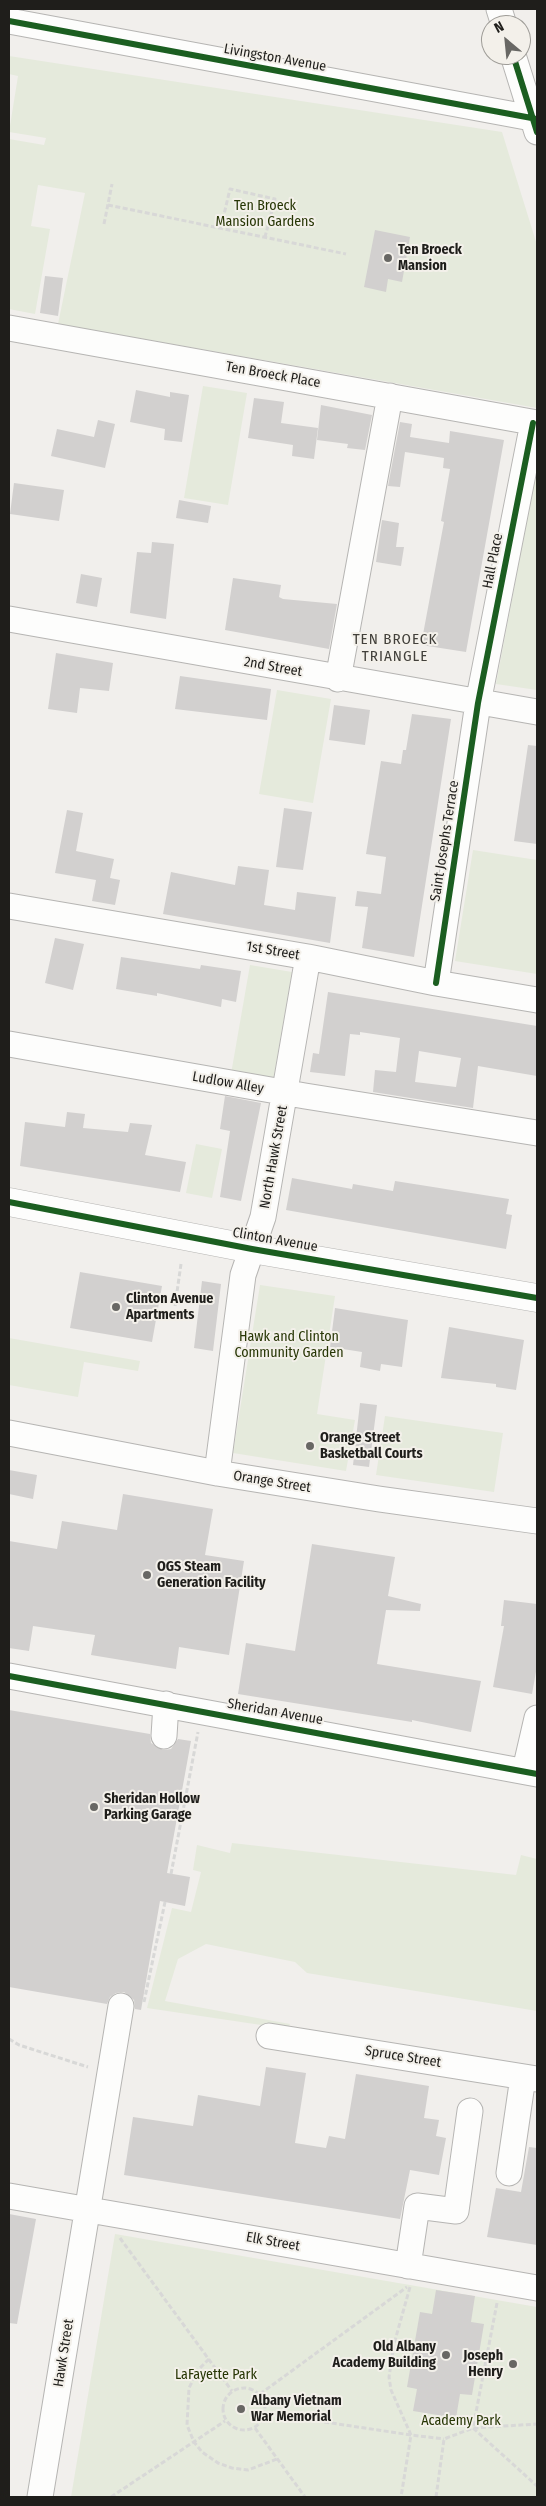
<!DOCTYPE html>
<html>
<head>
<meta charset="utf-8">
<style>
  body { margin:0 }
  #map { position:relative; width:546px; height:2506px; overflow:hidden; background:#f1efec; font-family:"Fira Sans Condensed",sans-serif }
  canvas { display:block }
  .frame { position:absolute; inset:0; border:10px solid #1f1e1b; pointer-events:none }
  .north { position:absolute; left:481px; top:15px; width:50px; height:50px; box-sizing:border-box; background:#f3f0ea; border:1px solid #9e9c97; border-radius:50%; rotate:332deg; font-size:14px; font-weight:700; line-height:20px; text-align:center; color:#1f1e1b }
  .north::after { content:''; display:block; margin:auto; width:18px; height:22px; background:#686764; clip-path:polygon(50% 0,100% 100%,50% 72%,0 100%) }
</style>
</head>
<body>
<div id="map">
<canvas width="546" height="2506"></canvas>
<div class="frame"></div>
<div class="north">N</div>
</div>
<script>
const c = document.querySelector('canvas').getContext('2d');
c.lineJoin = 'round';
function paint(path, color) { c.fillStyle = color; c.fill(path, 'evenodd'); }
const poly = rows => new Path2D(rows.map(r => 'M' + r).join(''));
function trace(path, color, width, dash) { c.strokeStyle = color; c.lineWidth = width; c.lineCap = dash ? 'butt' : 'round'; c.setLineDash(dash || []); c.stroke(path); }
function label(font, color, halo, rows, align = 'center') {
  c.font = font + ' "Fira Sans Condensed",sans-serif'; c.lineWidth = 4; c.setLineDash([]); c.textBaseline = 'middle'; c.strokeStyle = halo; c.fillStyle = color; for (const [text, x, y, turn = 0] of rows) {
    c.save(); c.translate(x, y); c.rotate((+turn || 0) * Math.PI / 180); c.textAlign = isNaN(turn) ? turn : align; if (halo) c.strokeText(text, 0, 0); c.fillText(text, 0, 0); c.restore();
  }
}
paint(poly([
  [9,56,502,132,537,245,537,408,58,324,85,193,38,185,31,226,50,229,35,314,9,309,9,139,44,145,46,138,9,132,18,76,9,74],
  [203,386,247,393,228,505,184,498],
  [537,467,537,690,496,684],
  [277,690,331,699,313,803,259,794],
  [473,850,537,860,537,974,455,961],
  [250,965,292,972,273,1081,231,1074],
  [196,1144,222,1149,212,1198,186,1193],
  [260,1285,335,1296,317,1414,355,1420,346,1471,233,1453],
  [9,1338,140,1361,138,1371,84,1362,78,1397,9,1385],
  [385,1416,503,1433,494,1492,376,1475],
  [232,1843,516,1875,521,1855,537,1859,537,2011,307,1973,295,1962,206,1944,178,1959,165,2001,290,2024,288,2029,147,2008,172,1908,191,1912,201,1872,193,1870,197,1845,230,1853],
  [115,2234,537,2307,537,2497,71,2497]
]), '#e5eadc');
paint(poly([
  [375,230,410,237,402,282,388,279,386,292,364,287],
  [45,276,63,278,58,316,40,313],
  [136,390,170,397,170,392,189,395,182,442,164,440,165,429,130,422],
  [254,398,284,402,281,423,318,428,314,459,292,456,293,445,248,438],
  [321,405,372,415,365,450,347,448,348,444,317,440],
  [98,420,115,424,105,468,51,456,57,429,94,437],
  [400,422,412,424,410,437,449,443,450,431,504,440,466,652,421,645,444,522,441,521,450,469,443,468,444,458,405,452,400,487,388,486],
  [14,483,64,490,59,521,10,514],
  [179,500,211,506,208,523,176,518],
  [382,520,399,523,396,547,404,547,401,566,376,562],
  [152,542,174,544,166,619,130,613,137,552,151,553],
  [81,574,102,578,97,607,76,603],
  [233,578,281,585,279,597,283,599,337,604,329,649,225,630],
  [56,653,113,663,109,691,80,688,77,713,48,709],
  [180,676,271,689,267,720,175,709],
  [334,705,370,710,365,745,329,740],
  [412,714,451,719,414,957,362,948,368,907,355,906,357,891,381,894,386,857,366,854,381,761,401,764,403,750,406,750],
  [528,745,537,746,537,844,514,841],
  [284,808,312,812,303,870,276,867],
  [67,810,83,813,76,851,114,859,110,878,120,880,115,905,92,901,96,880,55,873],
  [238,866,269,870,264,905,295,910,297,892,336,897,330,943,163,914,171,872,235,885],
  [55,938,84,944,73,990,45,983],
  [121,957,200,969,201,965,241,971,236,1002,222,999,221,1007,157,993,157,996,116,989],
  [328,992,537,1026,537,1076,478,1066,473,1108,373,1092,375,1070,396,1072,400,1038,360,1032,360,1035,350,1034,345,1076,310,1072,313,1053,319,1054],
  [419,1051,461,1058,456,1087,415,1082],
  [225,1096,261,1103,241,1201,220,1197,230,1131,220,1129],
  [67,1112,85,1114,83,1128,128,1132,130,1123,152,1125,145,1155,186,1162,180,1192,20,1166,25,1122,65,1127],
  [292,1178,352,1189,353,1184,393,1191,395,1181,509,1199,506,1214,512,1215,506,1249,286,1210],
  [80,1272,162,1286,152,1342,70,1328],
  [202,1281,221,1284,213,1351,194,1348],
  [335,1308,408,1320,402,1367,381,1364,380,1371,360,1367,362,1352,330,1347],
  [449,1327,524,1340,516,1390,496,1387,496,1384,441,1378],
  [360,1403,377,1405,369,1467,353,1465],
  [9,1470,37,1475,33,1499,9,1494],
  [123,1494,213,1509,205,1555,244,1561,229,1655,179,1647,176,1669,91,1655,95,1635,33,1626,29,1651,9,1648,9,1541,57,1549,62,1521,117,1530],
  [312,1544,395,1557,388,1596,421,1604,420,1611,386,1610,377,1664,481,1681,471,1732,412,1720,412,1722,238,1694,246,1643,295,1651],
  [504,1600,537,1604,537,1666,532,1694,493,1687,504,1626,501,1626],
  [9,1710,150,1734,151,1743,163,1750,171,1749,178,1739,191,1741,167,1873,190,1877,185,1906,160,1901,141,2010,135,2009,134,2000,124,1992,116,1993,110,1997,107,2004,9,1987],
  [266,2067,306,2073,295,2143,326,2148,329,2136,345,2139,356,2074,429,2086,424,2118,439,2120,436,2136,446,2138,439,2175,410,2170,400,2219,124,2175,133,2117,193,2126,198,2095,260,2106],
  [529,2147,537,2148,537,2245,487,2237,496,2188,521,2192],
  [9,2214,36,2219,17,2324,9,2323],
  [436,2290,475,2296,471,2322,484,2324,472,2395,460,2394,456,2418,413,2411,417,2389,407,2387,420,2312,432,2314]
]), '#d2d0cf');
const minor = poly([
  [499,9,504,25],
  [9,21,537,119],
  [513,55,537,132],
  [9,328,537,423],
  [9,619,537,712],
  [338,679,390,396],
  [9,906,308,957,436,983,537,1000],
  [436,983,478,703,533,423],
  [9,1044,305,1096,537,1133],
  [9,1433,217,1473,379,1499,537,1521],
  [217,1473,243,1275,263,1217,308,957],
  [9,1676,537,1774],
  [164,1736,166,1704],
  [525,1770,537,1718],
  [269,2036,537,2079],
  [509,2173,523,2077],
  [9,2196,537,2288],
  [408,2266,417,2206,456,2211,470,2111],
  [40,2497,121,2006]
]);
const major = poly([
  [9,1202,252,1249,537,1298]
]);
trace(minor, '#b6b5b3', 27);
trace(major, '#b6b5b3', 29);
trace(poly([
  [108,205,346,254],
  [104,224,112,184],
  [221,227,230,189,275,199,265,237],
  [175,1306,181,1264],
  [171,1874,198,1732],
  [144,2002,165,1902],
  [9,2039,19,2045,88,2067],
  [120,2238,232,2391],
  [410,2287,394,2344,389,2377,391,2390,411,2435,444,2439],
  [497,2303,473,2428,537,2486],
  [209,2359,198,2370,189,2388,187,2425,194,2442,202,2452,218,2463,232,2468,248,2470,277,2459],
  '223 2409a21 21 0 1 1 42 0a21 21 0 1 1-42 0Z',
  [260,2394,407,2287],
  [265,2413,411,2435,401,2497],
  [255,2428,305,2497],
  [111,2497,225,2421],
  [436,2497,444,2439,473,2428,537,2424]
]), '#d8d8d7', 3, [5, 2.5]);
trace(minor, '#fdfdfc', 25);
trace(major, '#fdfdfc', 28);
trace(poly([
  [9,21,537,119],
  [513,55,537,132],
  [436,983,478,703,533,423],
  [9,1202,252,1249,537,1298],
  [9,1676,537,1774]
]), '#1b5e20', 6);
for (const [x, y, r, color] of [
  [388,258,5,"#686764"],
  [116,1307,5,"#686764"],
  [310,1446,5,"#686764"],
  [147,1575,5,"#686764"],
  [94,1807,5,"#686764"],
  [446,2355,5,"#686764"],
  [513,2364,5,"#686764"],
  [241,2409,5,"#686764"]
]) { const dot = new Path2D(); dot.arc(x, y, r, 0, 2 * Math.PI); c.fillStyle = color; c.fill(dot); trace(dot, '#f3f0ea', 2); }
label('14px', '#1f1e1b', '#f3f0ea', [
  ["Livingston Avenue",275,58,10],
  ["Ten Broeck Place",273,375,10],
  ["Hall Place",493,561,-79],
  ["2nd Street",273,667,10],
  ["Saint Josephs Terrace",445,841,-81],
  ["1st Street",273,951,10],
  ["Ludlow Alley",228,1083,10],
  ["North Hawk Street",274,1157,-80],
  ["Clinton Avenue",275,1240,10],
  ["Orange Street",272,1482,9],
  ["Sheridan Avenue",275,1712,10],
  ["Spruce Street",403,2057,9],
  ["Elk Street",273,2242,10],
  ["Hawk Street",64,2353,-81]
]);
label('14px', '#273605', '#f3f0ea', [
  ["Ten Broeck",265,206],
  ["Mansion Gardens",265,222],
  ["Hawk and Clinton",289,1337],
  ["Community Garden",289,1353],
  ["LaFayette Park",216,2375],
  ["Academy Park",461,2421]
]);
label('bold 14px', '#1f1e1b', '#f3f0ea', [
  ["Ten Broeck",398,250],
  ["Mansion",398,266],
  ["Clinton Avenue",126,1299],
  ["Apartments",126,1315],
  ["Orange Street",320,1438],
  ["Basketball Courts",320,1454],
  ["OGS Steam",157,1567],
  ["Generation Facility",157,1583],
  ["Sheridan Hollow",104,1799],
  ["Parking Garage",104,1815],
  ["Old Albany",436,2347,"right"],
  ["Academy Building",436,2363,"right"],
  ["Joseph",503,2356,"right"],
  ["Henry",503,2372,"right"],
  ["Albany Vietnam",251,2401],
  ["War Memorial",251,2417]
], 'left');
c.letterSpacing = '1px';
label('15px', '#42403b', '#f3f0ea', [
  ["TEN BROECK",395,640],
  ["TRIANGLE",395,657]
]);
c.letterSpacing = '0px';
</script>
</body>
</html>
